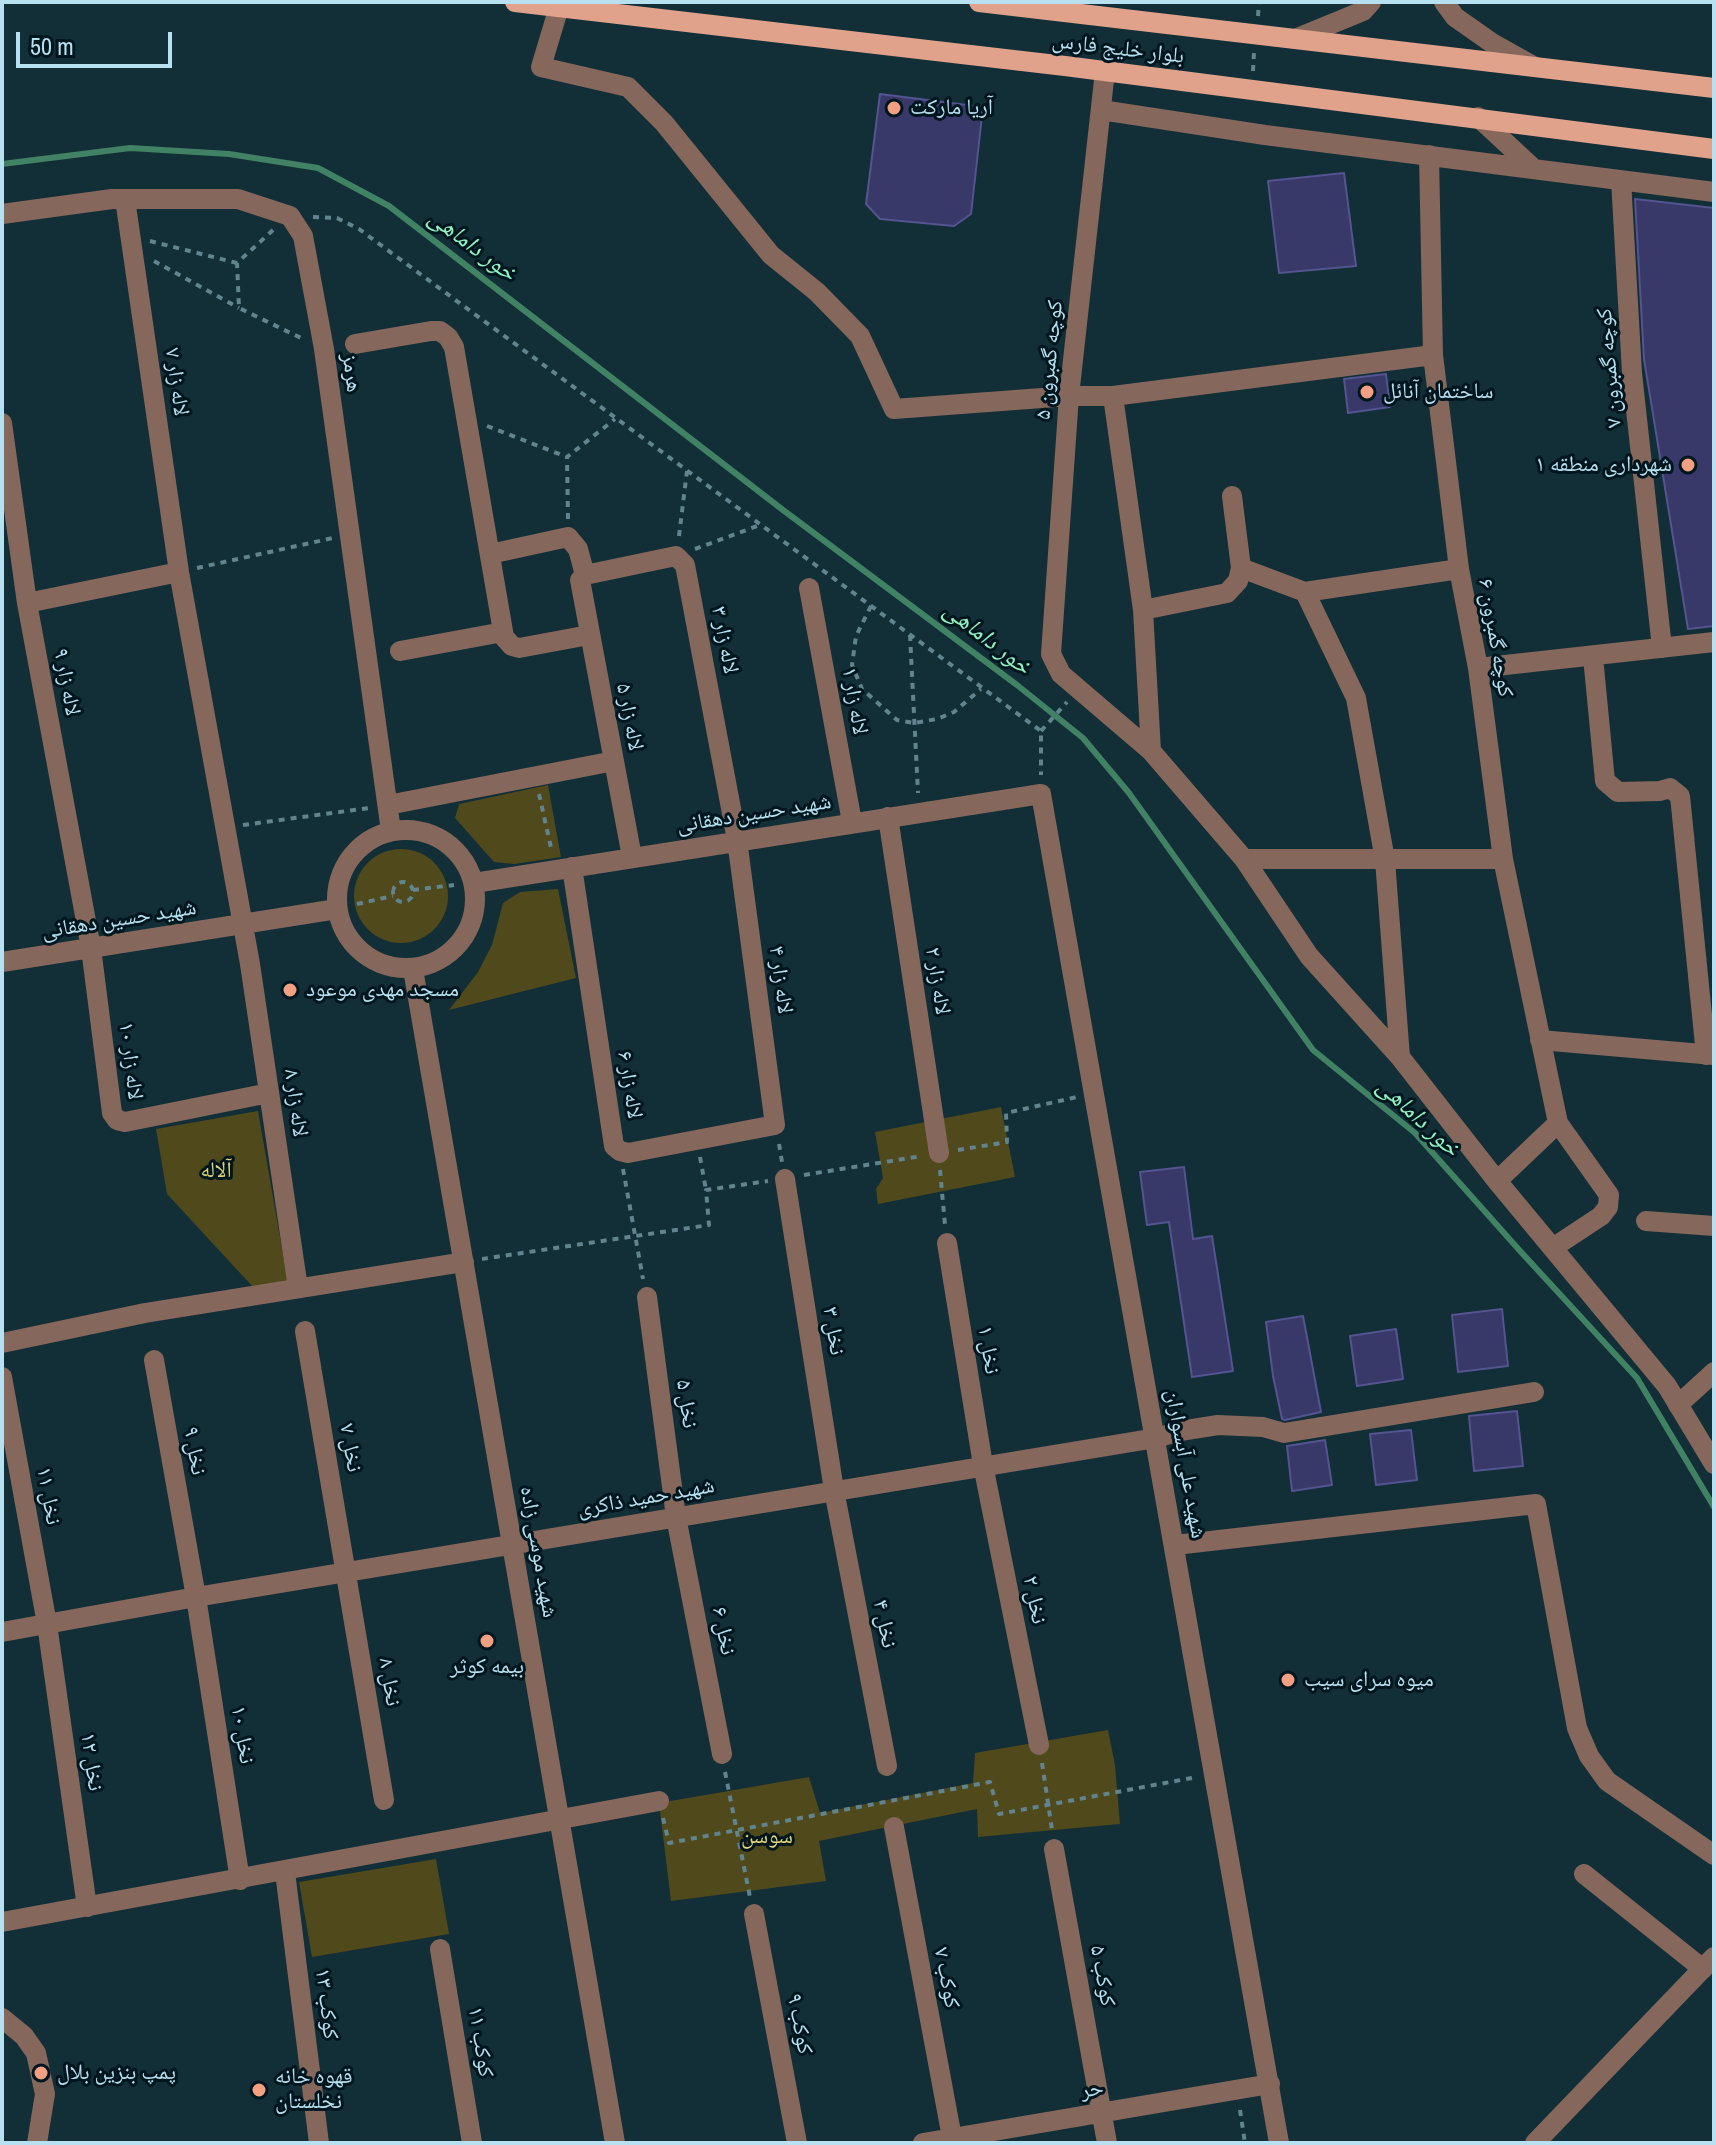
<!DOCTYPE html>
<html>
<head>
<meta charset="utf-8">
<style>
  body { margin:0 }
  #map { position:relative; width:1716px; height:2145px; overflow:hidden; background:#122e37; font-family:"Archivo Narrow",sans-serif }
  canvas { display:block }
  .frame { position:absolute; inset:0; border:4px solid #b7e1f0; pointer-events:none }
  .scale { position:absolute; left:16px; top:32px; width:156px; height:36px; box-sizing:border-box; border:4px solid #b7e1f0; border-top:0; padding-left:10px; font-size:24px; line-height:28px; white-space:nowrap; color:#b7e1f0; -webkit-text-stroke:6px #00161f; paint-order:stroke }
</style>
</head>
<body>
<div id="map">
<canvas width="1716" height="2145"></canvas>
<div class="frame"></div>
<div class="scale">50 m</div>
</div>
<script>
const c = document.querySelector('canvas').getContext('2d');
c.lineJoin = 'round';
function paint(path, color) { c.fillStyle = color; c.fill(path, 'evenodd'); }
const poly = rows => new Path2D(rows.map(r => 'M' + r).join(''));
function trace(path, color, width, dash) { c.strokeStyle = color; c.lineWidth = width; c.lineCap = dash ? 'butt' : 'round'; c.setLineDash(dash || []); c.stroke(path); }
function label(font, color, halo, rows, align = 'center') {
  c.font = font + ' "Archivo Narrow","Noto Naskh Arabic",sans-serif'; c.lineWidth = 6; c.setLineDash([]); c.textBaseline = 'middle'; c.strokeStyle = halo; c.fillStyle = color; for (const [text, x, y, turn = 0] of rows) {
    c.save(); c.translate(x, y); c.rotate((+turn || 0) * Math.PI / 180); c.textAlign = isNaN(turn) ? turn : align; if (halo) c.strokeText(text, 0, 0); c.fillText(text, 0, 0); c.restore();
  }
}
paint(poly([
  [548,785,561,857,514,864,494,862,455,818,459,804],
  '354 896a47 47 0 1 1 94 0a47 47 0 1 1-94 0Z',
  [558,889,576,978,449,1010,478,972,492,945,503,903,520,892],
  [1001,1107,1015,1177,878,1204,876,1189,883,1178,875,1132],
  [258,1111,288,1283,253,1287,167,1194,156,1129],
  [1108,1730,1115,1765,1120,1824,978,1837,977,1809,819,1841,826,1881,671,1901,659,1803,809,1777,820,1813,973,1783,975,1753],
  [436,1859,449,1934,312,1957,299,1882]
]), '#4f491b');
trace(poly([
  [2,164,130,148,229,154,318,168,389,206,783,510,1017,685,1083,738,1129,793,1313,1050,1415,1133,1521,1252,1637,1378,1714,1507]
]), '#408263', 6);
const building = poly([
  [880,94,983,107,971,214,954,226,880,219,866,204,880,94],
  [1344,173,1356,266,1279,273,1268,181,1344,173],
  [1635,199,1714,208,1714,626,1688,629,1644,359,1635,199],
  [1386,374,1390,407,1348,413,1344,379,1386,374],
  [1184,1167,1193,1239,1212,1236,1233,1371,1192,1377,1169,1222,1147,1225,1140,1172,1184,1167],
  [1502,1309,1508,1366,1458,1372,1452,1315,1502,1309],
  [1303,1316,1321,1412,1285,1420,1282,1419,1273,1376,1266,1322,1303,1316],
  [1396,1329,1403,1379,1357,1386,1350,1336,1396,1329],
  [1517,1411,1523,1466,1474,1471,1469,1416,1517,1411],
  [1411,1430,1417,1480,1376,1485,1370,1434,1411,1430],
  [1325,1440,1332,1485,1292,1491,1287,1446,1325,1440]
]);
paint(building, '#383869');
trace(building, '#535490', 2);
trace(poly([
  [1258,16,1259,2],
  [1253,71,1254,52],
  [313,217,337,218,359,229,1041,731,1041,775],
  [273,230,237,263,239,308,301,338],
  [150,241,237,263],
  [154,261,239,308],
  [487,426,567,457],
  [568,519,567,457,615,419],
  [679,536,687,471],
  [695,549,760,525],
  [197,568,333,538],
  [871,606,856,636,852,665,862,689,897,720,914,723,937,719,954,712,981,689],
  [910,635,918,793],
  [1041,731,1067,702],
  [539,794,552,852],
  [243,825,369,808],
  '393 892a10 10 0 1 1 20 0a10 10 0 1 1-20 0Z',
  [413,890,454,885],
  [357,904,393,896],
  [779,1144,782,1162],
  [958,1150,1007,1142,1006,1113,1077,1097],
  [700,1157,706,1190],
  [623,1169,643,1279],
  [940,1170,945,1225],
  [804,1175,922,1156],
  [482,1259,709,1225,706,1190,768,1181],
  [1042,1763,1052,1830],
  [725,1772,750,1897],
  [663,1818,669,1843,990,1782,999,1814,1197,1777],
  [1240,2110,1245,2143]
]), '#61848f', 4, [6, 6]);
trace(poly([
  [1444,2,1455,17,1492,43,1535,67],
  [559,7,541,67,628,87,664,123,771,255,817,292,860,336,894,409,1069,396,1113,396,1433,355],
  [1295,39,1363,11,1371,2],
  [1105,71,1069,396,1051,654,1061,674,1151,751,1244,859,1309,956,1400,1057,1497,1181,1667,1386,1714,1464],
  [1101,110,1265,135,1714,192],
  [1478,117,1533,168],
  [1429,155,1433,355,1459,569,1478,668,1503,859,1558,1123,1609,1195,1608,1207,1601,1216,1554,1247],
  [1621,180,1632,373,1662,648],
  [125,199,179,572,250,964,298,1288],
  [2,214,112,199,238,199,290,216,303,236,324,349,391,831],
  [355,344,431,331,440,331,448,337,454,347,504,637,512,646,519,648,589,635],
  [1113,396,1143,610,1151,751],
  [2,423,27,603,91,948,112,1113,117,1120,125,1122,269,1093],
  [490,554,568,537,578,549,585,575],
  [1241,568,1305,592,1459,569],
  [809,588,852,822],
  [1305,592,1356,698,1385,860,1400,1057],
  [27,603,179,572],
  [1143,610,1227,593,1238,581,1241,568,1232,496],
  [400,651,503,632],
  [1593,657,1605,781,1618,792,1660,791,1670,788,1680,796,1706,1055],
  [1478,668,1714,642],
  [388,805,614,761],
  [888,817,939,1153],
  '337 899a69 69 0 1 1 138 0a69 69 0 1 1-138 0Z',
  [1244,859,1503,859],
  [572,867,614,1146,620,1151,628,1153,775,1125,737,840,685,565,676,556,585,575,580,580,632,857],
  [474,883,1041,794,1279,2143],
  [2,962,337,909],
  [413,969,615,2143],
  [1540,1040,1714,1055],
  [785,1179,834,1490,887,1766],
  [1497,1181,1558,1123],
  [1646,1221,1714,1226],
  [947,1243,983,1465,1039,1745],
  [647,1297,676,1517,722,1754],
  [305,1331,384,1800],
  [2,1343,145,1313,464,1262],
  [154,1360,196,1597,240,1880],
  [2,1377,47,1624,87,1907],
  [1678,1405,1714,1372],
  [1175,1545,1536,1504,1577,1728,1589,1756,1607,1781,1714,1855],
  [2,1632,196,1597,1156,1438,1180,1431,1218,1425,1263,1427,1284,1433,1534,1392],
  [894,1827,953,2143],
  [1054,1849,1107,2143],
  [285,1872,319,2143],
  [1584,1874,1703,1969],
  [754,1914,797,2143],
  [2,1922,659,1801],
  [440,1949,472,2143],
  [2,2018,24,2036,36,2053,45,2094,37,2143],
  [923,2143,1270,2084],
  [1535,2143,1714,1957]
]), '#85675b', 20);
trace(poly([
  [515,2,1065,66,1714,149],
  [979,2,1714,88]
]), '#e0a28b', 20);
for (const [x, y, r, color] of [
  [894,108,8,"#f2a081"],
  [1367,392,8,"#f2a081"],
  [1688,465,8,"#f2a081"],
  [290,990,8,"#f2a081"],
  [487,1641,8,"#f2a081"],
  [1288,1680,8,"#f2a081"],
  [41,2073,8,"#f2a081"],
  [259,2090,8,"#f2a081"]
]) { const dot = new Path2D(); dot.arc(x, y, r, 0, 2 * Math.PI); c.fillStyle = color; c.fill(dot); trace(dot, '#00161f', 3); }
label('22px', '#b7e1f0', '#00161f', [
  ["بلوار خلیج فارس",1118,49,7],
  ["کوچه گمبرون ۵",1050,360,-84],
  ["کوچه گمبرون ۷",1610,368,-95],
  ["هرمز",351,373,82],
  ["لاله زار ۷",176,382,82],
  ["کوچه گمبرون ۶",1495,638,80],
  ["لاله زار ۳",724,640,79],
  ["لاله زار ۹",66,682,79],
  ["لاله زار ۱",854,701,80],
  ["لاله زار ۵",629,717,79],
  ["شهید حسین دهقانی",754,814,-9],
  ["شهید حسین دهقانی",119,920,-9],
  ["لاله زار ۴",780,980,82],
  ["لاله زار ۲",937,981,81],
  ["لاله زار ۱۰",130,1061,83],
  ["لاله زار ۶",629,1085,81],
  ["لاله زار ۸",295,1103,82],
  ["نخل ۳",833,1331,81],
  ["نخل ۱",988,1350,81],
  ["نخل ۵",686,1404,82],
  ["نخل ۷",350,1448,80],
  ["نخل ۹",194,1451,80],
  ["شهید علی آبسواران",1185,1464,80],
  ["نخل ۱۱",48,1496,80],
  ["شهید حمید ذاکری",646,1498,-10],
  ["شهید موسی زاده",538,1552,80],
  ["نخل ۲",1034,1600,79],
  ["نخل ۴",884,1624,79],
  ["نخل ۶",723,1631,79],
  ["نخل ۸",389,1682,81],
  ["نخل ۱۰",242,1735,81],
  ["نخل ۱۲",91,1762,82],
  ["کوکب ۵",1102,1976,80],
  ["کوکب ۷",946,1978,79],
  ["کوکب ۱۳",326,2004,83],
  ["کوکب ۹",799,2024,79],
  ["کوکب ۱۱",480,2042,81],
  ["حر",1092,2090,-10]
]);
label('22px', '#b7e1f0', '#00161f', [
  ["آریا مارکت",910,108],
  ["ساختمان آنائل",1383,392],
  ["شهرداری منطقه ۱",1672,465,"right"],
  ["مسجد مهدی موعود",306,990],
  ["بیمه کوثر",487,1667,"center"],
  ["میوه سرای سیب",1304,1680],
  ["پمپ بنزین بلال",57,2073],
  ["قهوه خانه",275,2077],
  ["نخلستان",275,2102]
], 'left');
label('22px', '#e0d378', '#00161f', [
  ["آلاله",216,1171],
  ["سوسن",767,1837]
]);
label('italic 24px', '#92f2c2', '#00161f', [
  ["خور داماهی",472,246,37],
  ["خور داماهی",987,639,38],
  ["خور داماهی",1418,1118,43]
]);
</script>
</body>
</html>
